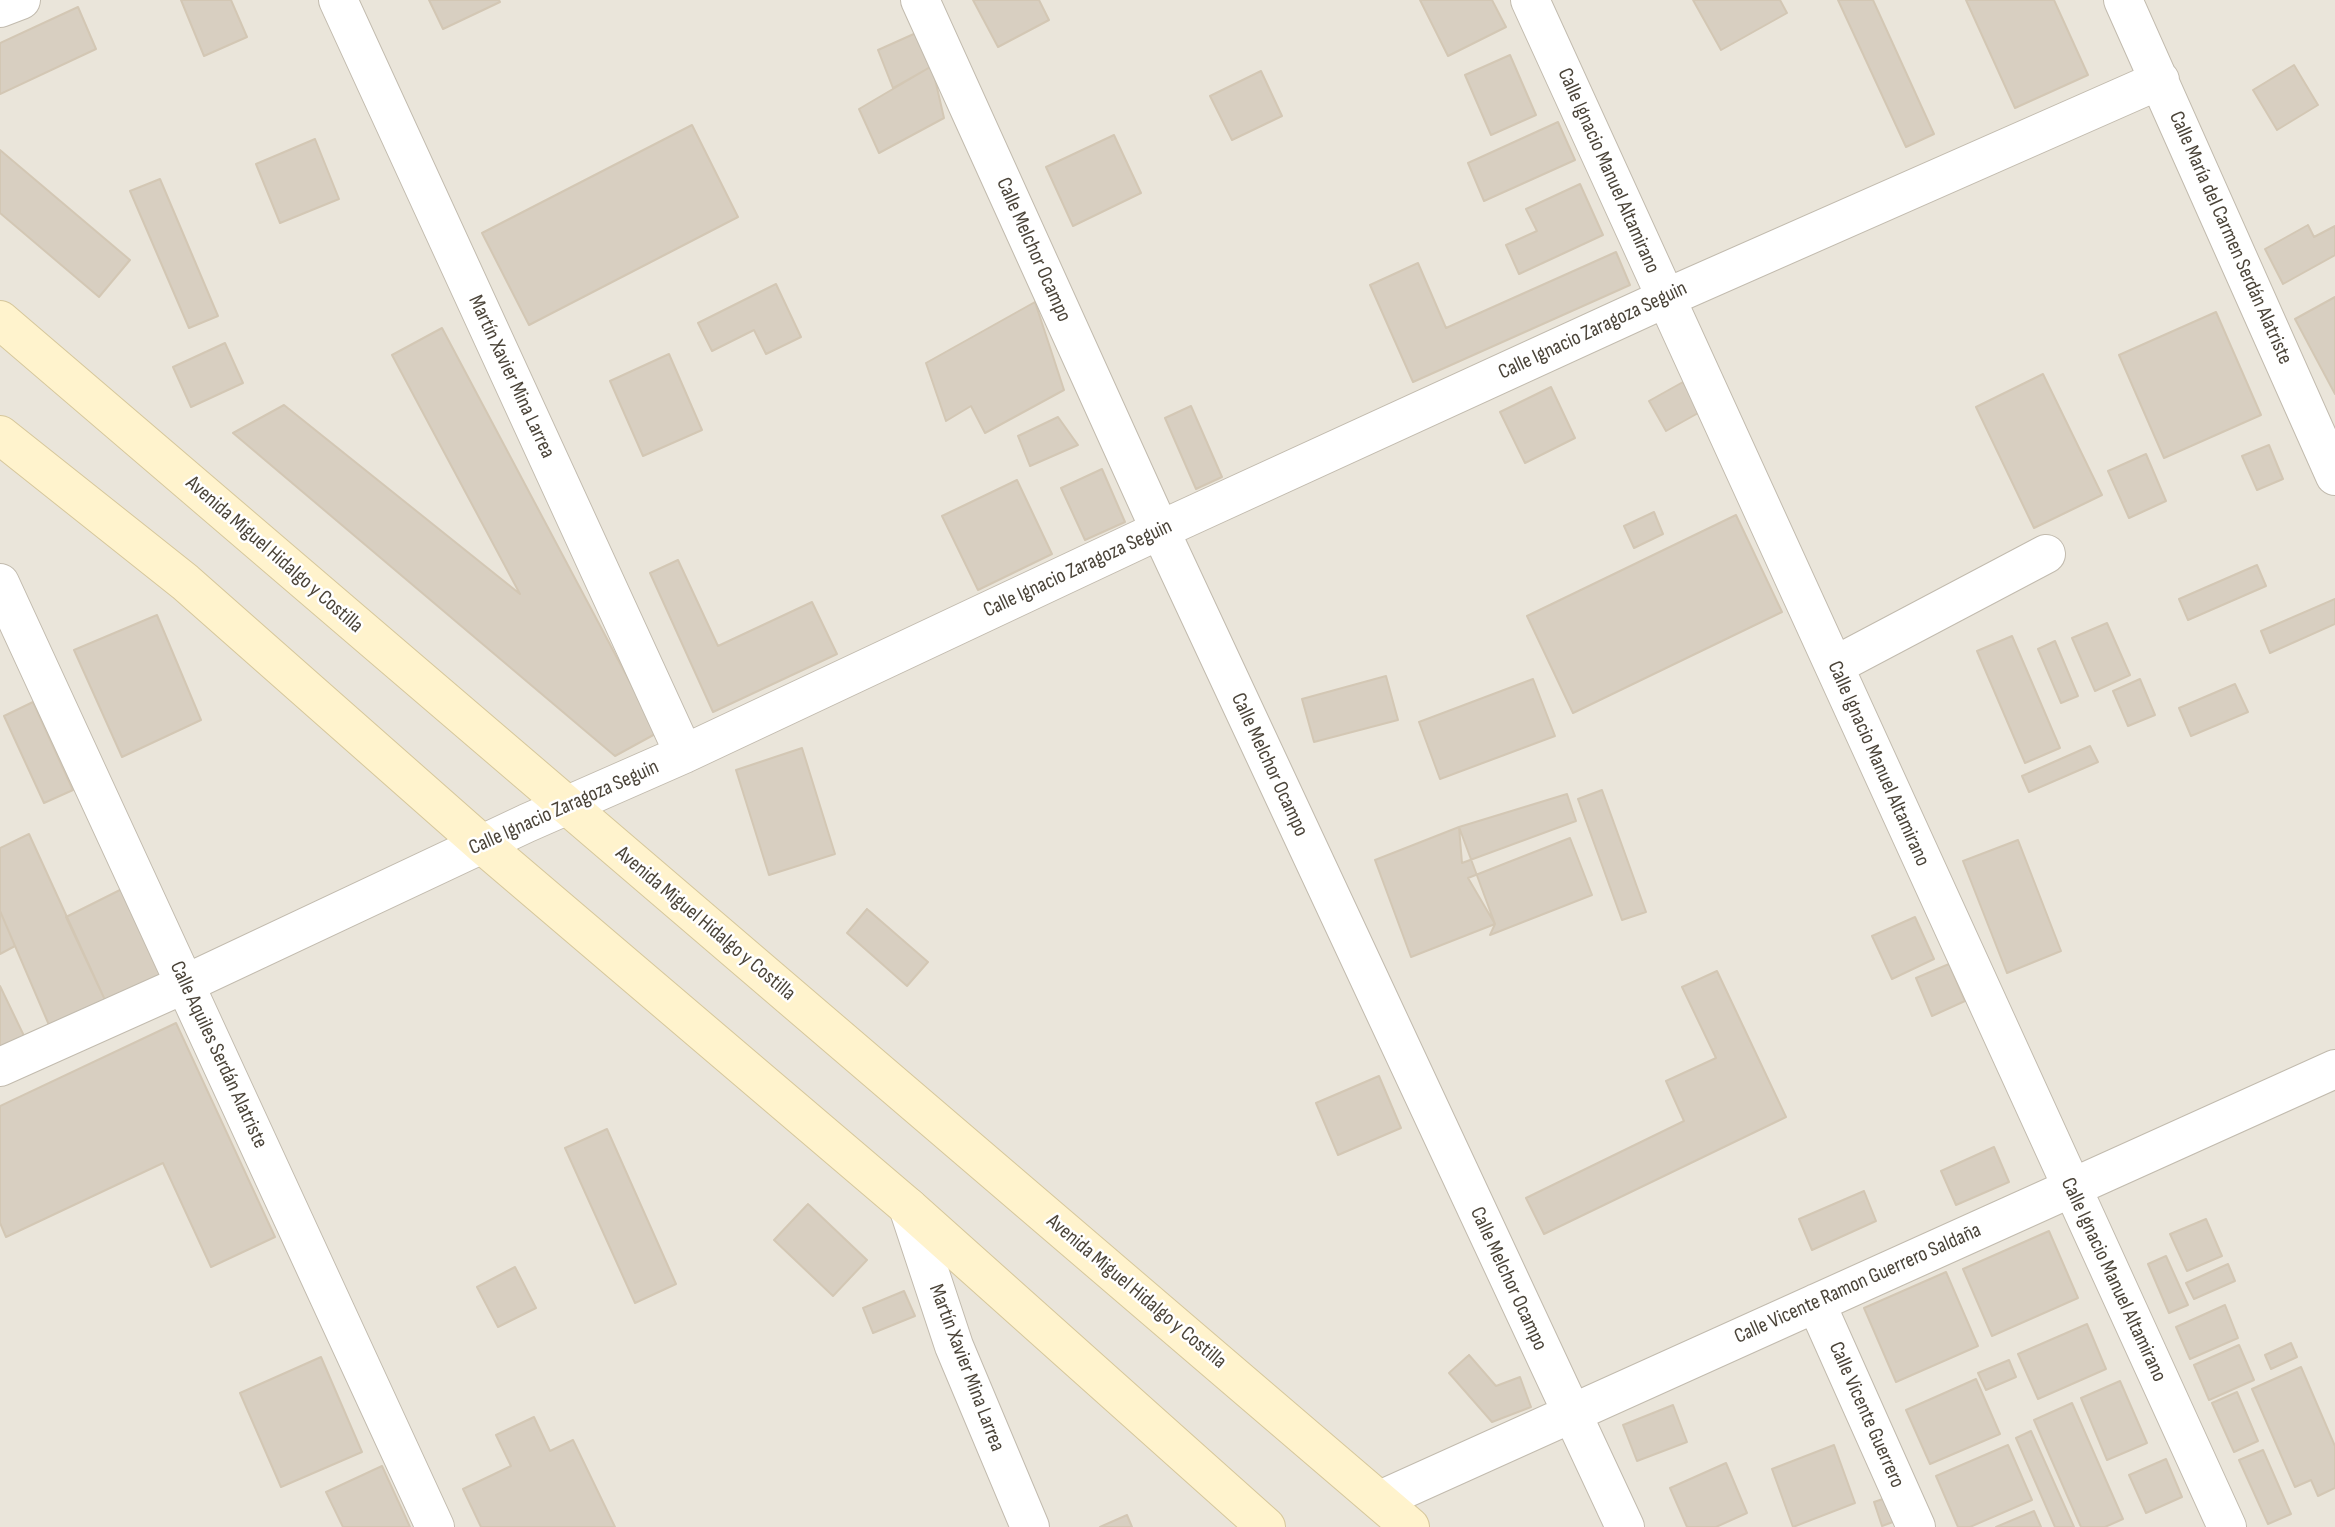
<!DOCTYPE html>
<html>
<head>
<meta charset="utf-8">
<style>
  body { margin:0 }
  canvas { display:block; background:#f6f3ec }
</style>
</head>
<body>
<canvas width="2335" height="1527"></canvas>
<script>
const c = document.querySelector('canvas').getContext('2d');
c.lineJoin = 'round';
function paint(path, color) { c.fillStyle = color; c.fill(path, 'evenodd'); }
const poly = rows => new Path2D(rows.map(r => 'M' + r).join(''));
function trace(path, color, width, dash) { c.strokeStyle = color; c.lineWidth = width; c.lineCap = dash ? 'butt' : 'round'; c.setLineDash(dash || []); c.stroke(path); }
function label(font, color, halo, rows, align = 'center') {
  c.font = font + ' "Sofia Sans Condensed",sans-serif'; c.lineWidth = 5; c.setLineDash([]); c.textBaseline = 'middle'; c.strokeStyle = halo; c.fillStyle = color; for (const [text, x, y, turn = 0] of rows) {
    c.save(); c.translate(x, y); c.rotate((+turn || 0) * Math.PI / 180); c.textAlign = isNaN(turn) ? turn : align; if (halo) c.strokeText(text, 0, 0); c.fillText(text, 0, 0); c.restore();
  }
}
paint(poly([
  [0,0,2335,0,2335,1527,0,1527]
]), '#eae5da');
const building = poly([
  [181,0,231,0,247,37,204,56,181,0],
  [429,0,499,0,500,2,443,29,429,0],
  [973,0,1039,0,1049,20,998,47,973,0],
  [1420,0,1492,0,1506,27,1448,56,1420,0],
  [1693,0,1780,0,1787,13,1721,50,1693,0],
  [1838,0,1873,0,1934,134,1906,147,1838,0],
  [1966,0,2054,0,2088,75,2015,108,1966,0],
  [78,7,96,49,0,94,0,43,78,7],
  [916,33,932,66,893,88,878,50,916,33],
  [1510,55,1536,115,1491,135,1465,75,1510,55],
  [2294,65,2318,105,2277,130,2253,90,2294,65],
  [932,66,944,118,879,153,859,109,932,66],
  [1261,71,1282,116,1232,140,1210,96,1261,71],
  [1558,122,1575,160,1484,201,1468,163,1558,122],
  [692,125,738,217,529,325,482,233,692,125],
  [1114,135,1141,193,1073,226,1046,167,1114,135],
  [315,139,339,199,280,223,256,164,315,139],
  [0,150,130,260,99,297,0,213,0,150],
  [160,179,218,316,189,328,130,191,160,179],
  [1580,184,1603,235,1519,274,1506,245,1537,231,1526,209,1580,184],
  [2308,225,2314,237,2335,226,2335,255,2283,284,2265,249,2308,225],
  [1616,252,1630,285,1413,382,1370,285,1418,263,1446,328,1616,252],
  [776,284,801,337,766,354,754,330,712,351,698,323,776,284],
  [2335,297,2335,394,2295,319,2335,297],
  [1035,302,1064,390,985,433,971,406,946,421,926,363,1035,302],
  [2216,312,2261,415,2164,458,2119,355,2216,312],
  [442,328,657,733,615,756,233,433,284,405,520,594,392,355,442,328],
  [225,343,243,383,191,407,173,367,225,343],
  [669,354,702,430,643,456,610,381,669,354],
  [2043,374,2102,495,2034,528,1976,407,2043,374],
  [1683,382,1700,412,1666,431,1649,401,1683,382],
  [1551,387,1575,438,1525,463,1500,412,1551,387],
  [1191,406,1222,477,1196,489,1165,418,1191,406],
  [1058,417,1078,445,1030,466,1018,436,1058,417],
  [2269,445,2283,479,2257,490,2242,456,2269,445],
  [2146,454,2166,501,2129,518,2108,471,2146,454],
  [1102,469,1125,522,1085,540,1061,488,1102,469],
  [1017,480,1052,554,978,590,942,516,1017,480],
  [1654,512,1663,534,1634,548,1624,526,1654,512],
  [1736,515,1782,612,1573,713,1527,616,1736,515],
  [678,560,718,646,812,602,837,654,713,712,650,573,678,560],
  [2257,565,2266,586,2188,620,2179,599,2257,565],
  [2335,599,2335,624,2270,653,2261,631,2335,599],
  [157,615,201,720,122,757,74,650,157,615],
  [2107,623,2130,675,2095,691,2072,638,2107,623],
  [2012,636,2060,748,2025,763,1977,651,2012,636],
  [2055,641,2078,696,2061,703,2038,649,2055,641],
  [1386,676,1398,720,1314,742,1302,699,1386,676],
  [1533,679,1555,736,1440,779,1419,722,1533,679],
  [2140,679,2155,715,2128,726,2113,691,2140,679],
  [2235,684,2248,712,2191,736,2179,708,2235,684],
  [33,702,73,790,44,803,4,716,33,702],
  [2090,746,2098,762,2029,792,2022,776,2090,746],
  [802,748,835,854,769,875,736,770,802,748],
  [1602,790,1646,912,1622,920,1578,799,1602,790],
  [1567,794,1576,821,1462,863,1459,827,1567,794],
  [1459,827,1495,924,1411,957,1375,860,1459,827],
  [29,834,105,1000,49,1025,0,911,0,848,29,834],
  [1570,838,1592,895,1490,935,1495,924,1468,878,1570,838],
  [2018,840,2061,951,2007,973,1963,861,2018,840],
  [124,888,166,972,105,1000,66,917,124,888],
  [867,909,928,962,907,986,847,933,867,909],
  [0,911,15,946,0,954,0,911],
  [1915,917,1934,959,1892,979,1872,936,1915,917],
  [1949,964,1965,1001,1932,1016,1916,978,1949,964],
  [1717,971,1786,1117,1544,1234,1526,1198,1684,1121,1666,1081,1716,1058,1682,987,1717,971],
  [0,986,25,1038,0,1050,0,986],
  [176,1023,275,1237,211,1267,163,1163,6,1237,0,1223,0,1106,176,1023],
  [1379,1076,1401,1128,1338,1155,1316,1103,1379,1076],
  [607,1129,676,1284,635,1303,565,1148,607,1129],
  [1994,1147,2009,1182,1956,1205,1941,1171,1994,1147],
  [1864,1191,1876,1221,1812,1250,1799,1219,1864,1191],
  [808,1204,867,1260,833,1296,774,1240,808,1204],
  [2206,1219,2222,1256,2187,1271,2170,1234,2206,1219],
  [2049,1231,2078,1298,1992,1336,1963,1269,2049,1231],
  [2166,1256,2188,1305,2169,1313,2148,1264,2166,1256],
  [2228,1264,2235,1281,2194,1299,2186,1283,2228,1264],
  [515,1267,536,1308,498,1327,477,1287,515,1267],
  [1946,1272,1978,1346,1896,1382,1864,1308,1946,1272],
  [904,1291,915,1316,873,1333,863,1308,904,1291],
  [2225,1305,2238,1338,2190,1359,2176,1327,2225,1305],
  [2087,1324,2106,1369,2038,1399,2018,1354,2087,1324],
  [2291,1343,2297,1357,2271,1369,2265,1355,2291,1343],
  [2239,1345,2254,1380,2209,1400,2194,1365,2239,1345],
  [1469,1355,1496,1386,1520,1377,1531,1407,1492,1422,1449,1373,1469,1355],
  [321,1357,362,1452,281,1487,240,1393,321,1357],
  [2009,1360,2016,1377,1986,1390,1978,1373,2009,1360],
  [2301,1367,2335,1446,2335,1488,2318,1496,2311,1480,2295,1487,2252,1389,2301,1367],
  [1976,1379,2000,1434,1930,1464,1906,1410,1976,1379],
  [2120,1381,2147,1443,2107,1460,2081,1398,2120,1381],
  [2237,1392,2258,1441,2234,1452,2212,1403,2237,1392],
  [2072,1403,2123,1519,2105,1527,2081,1527,2034,1420,2072,1403],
  [1673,1405,1687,1442,1637,1461,1623,1425,1673,1405],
  [534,1417,550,1451,573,1440,615,1527,481,1527,463,1489,511,1466,496,1435,534,1417],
  [2031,1431,2074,1527,2055,1527,2016,1438,2031,1431],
  [1834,1445,1855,1503,1793,1527,1772,1469,1834,1445],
  [2008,1445,2032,1500,1970,1527,1958,1527,1936,1476,2008,1445],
  [2263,1450,2291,1514,2268,1524,2239,1460,2263,1450],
  [2166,1459,2182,1497,2146,1513,2129,1475,2166,1459],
  [1726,1463,1747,1513,1716,1527,1687,1527,1670,1488,1726,1463],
  [382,1466,410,1527,343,1527,326,1492,382,1466],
  [1895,1495,1904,1518,1882,1526,1874,1502,1895,1495],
  [2034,1511,2041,1527,1996,1527,2034,1511],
  [1127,1515,1132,1527,1100,1527,1127,1515]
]);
paint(building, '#d8cfc1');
trace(building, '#d3c7b4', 2);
const minor = poly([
  [338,0,684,754],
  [920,0,1160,530,1625,1527],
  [1530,0,2227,1527],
  [2123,0,2335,476],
  [0,8,21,0],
  [0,583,435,1527],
  [1834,666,2046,554],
  [0,1067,185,984,527,823,684,754,1160,530,1666,298,2160,80],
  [908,1207,954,1346,1030,1527],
  [1816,1303,1916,1527],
  [1380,1500,2335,1069]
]);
const secondary = poly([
  [0,320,1410,1527],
  [0,435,185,582,483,845,908,1207,1266,1527]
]);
trace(minor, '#c2bbae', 40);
trace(secondary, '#d6c79b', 40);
trace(minor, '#fff', 38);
trace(secondary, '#fff3cd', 38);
label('21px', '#4b4439', '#fff', [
  ["Calle Ignacio Manuel Altamirano",1608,171,66],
  ["Calle María del Carmen Serdán Alatriste",2230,238,66],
  ["Calle Melchor Ocampo",1033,250,66],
  ["Calle Ignacio Zaragoza Seguin",1593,331,-25],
  ["Martín Xavier Mina Larrea",511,377,65],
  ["Avenida Miguel Hidalgo y Costilla",274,555,41],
  ["Calle Ignacio Zaragoza Seguin",1078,569,-25],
  ["Calle Ignacio Manuel Altamirano",1878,764,66],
  ["Calle Melchor Ocampo",1269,765,65],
  ["Calle Ignacio Zaragoza Seguin",564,808,-24],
  ["Avenida Miguel Hidalgo y Costilla",705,924,40],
  ["Calle Aquiles Serdán Alatriste",218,1055,65],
  ["Calle Melchor Ocampo",1508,1279,65],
  ["Calle Ignacio Manuel Altamirano",2113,1280,65],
  ["Calle Vicente Ramon Guerrero Saldaña",1858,1284,-24],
  ["Avenida Miguel Hidalgo y Costilla",1136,1292,40],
  ["Martín Xavier Mina Larrea",966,1368,69],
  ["Calle Vicente Guerrero",1866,1415,66]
]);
</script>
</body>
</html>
